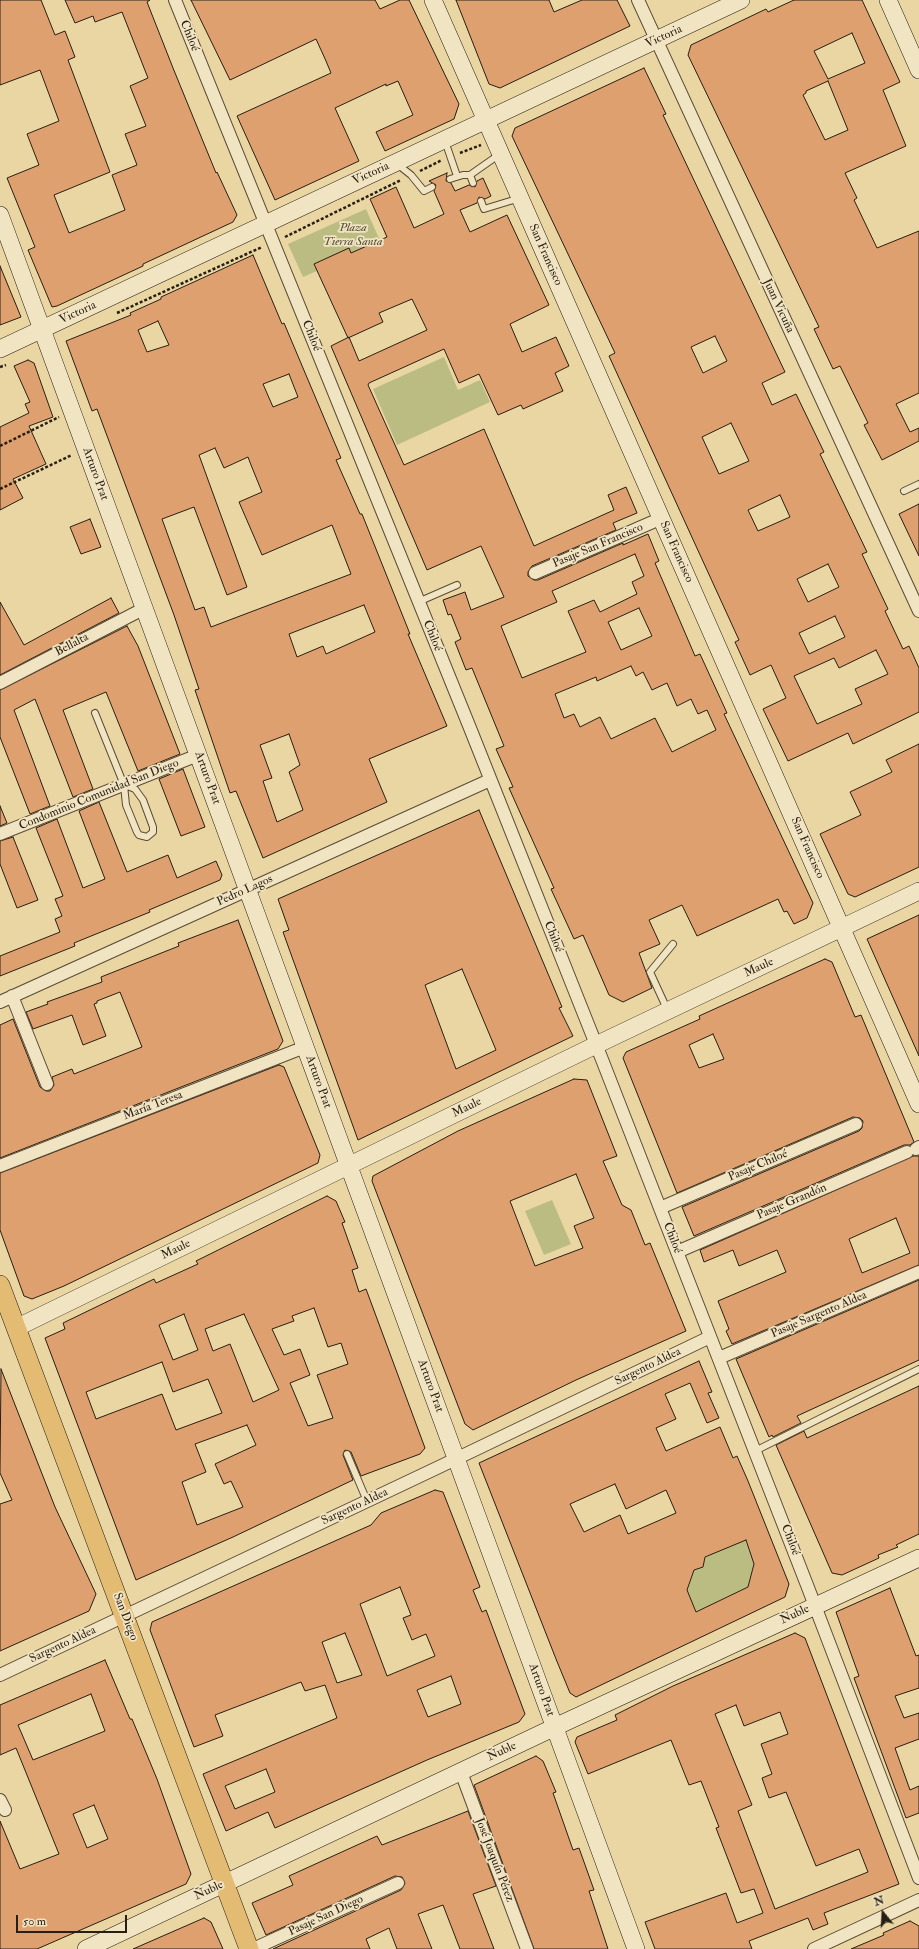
<!DOCTYPE html>
<html>
<head>
<meta charset="utf-8">
<style>
  body { margin:0 }
  #map { position:relative; width:919px; height:1949px; overflow:hidden; background:#e9d6a3; font-family:"IM FELL Double Pica",serif }
  canvas { display:block }
  .north { position:absolute; left:863px; top:1893px; width:40px; height:40px; -webkit-text-stroke:3px #f1e4c3; paint-order:stroke; rotate:342deg; font-size:11px; font-weight:700; line-height:16px; text-align:center; color:#291e13 }
  .north::after { content:''; display:block; margin:auto; width:14px; height:18px; background:#291e13; clip-path:polygon(50% 0,100% 100%,50% 72%,0 100%) }
  .scale { position:absolute; left:16px; top:1915px; width:111px; height:18px; box-sizing:border-box; border:2px solid #291e13; border-top:0; padding-left:5px; font-size:12px; line-height:14px; white-space:nowrap; color:#291e13; -webkit-text-stroke:3px #f1e4c3; paint-order:stroke }
</style>
</head>
<body>
<div id="map">
<canvas width="919" height="1949"></canvas>
<div class="north">N</div>
<div class="scale">50 m</div>
</div>
<script>
const c = document.querySelector('canvas').getContext('2d');
c.lineJoin = 'round';
function paint(path, color) { c.fillStyle = color; c.fill(path, 'evenodd'); }
const poly = rows => new Path2D(rows.map(r => 'M' + r).join(''));
function trace(path, color, width, dash) { c.strokeStyle = color; c.lineWidth = width; c.lineCap = dash ? 'butt' : 'round'; c.setLineDash(dash || []); c.stroke(path); }
function label(font, color, halo, rows, align = 'center') {
  c.font = font + ' "IM FELL Double Pica",serif'; c.lineWidth = 3.5; c.setLineDash([]); c.textBaseline = 'middle'; c.strokeStyle = halo; c.fillStyle = color; for (const [text, x, y, turn = 0] of rows) {
    c.save(); c.translate(x, y); c.rotate((+turn || 0) * Math.PI / 180); c.textAlign = isNaN(turn) ? turn : align; if (halo) c.strokeText(text, 0, 0); c.fillText(text, 0, 0); c.restore();
  }
}
paint(poly([
  [366,209,381,243,303,277,288,244],
  [444,357,458,390,480,380,490,402,397,445,373,389],
  [552,1200,571,1244,544,1255,525,1211],
  [743,1533,754,1564,748,1587,684,1618,691,1600,687,1590,694,1570,703,1567,705,1557]
]), '#bbbc82');
const building = poly([
  [0,0,41,0,55,35,65,31,75,57,68,60,110,172,54,195,69,233,125,210,112,175,137,165,125,134,146,126,130,86,148,78,122,12,95,22,93,16,75,23,65,0,150,0,147,2,173,68,216,173,217,172,237,215,233,222,143,264,143,266,57,306,52,307,28,250,35,247,7,178,39,165,27,134,59,121,40,70,0,85,0,0],
  [191,0,375,0,380,9,400,0,409,0,459,104,454,119,385,151,376,132,413,115,398,81,386,86,386,84,335,108,359,161,275,200,237,116,331,73,326,61,316,39,230,80,191,0],
  [456,0,549,0,554,12,582,0,617,0,630,26,500,88,489,84,456,0],
  [794,0,862,0,900,82,883,90,906,146,845,173,857,198,854,200,877,248,919,231,919,393,896,404,910,432,919,428,919,441,882,460,864,425,868,423,840,366,833,369,814,329,819,327,688,55,691,45,766,9,768,12,794,0],
  [852,33,865,63,828,79,814,51,852,33],
  [828,81,848,130,825,140,803,95,806,93,806,91,828,81],
  [644,68,666,114,663,115,785,372,762,383,772,405,796,394,824,452,820,454,867,552,862,554,888,609,885,611,903,649,909,646,919,668,919,712,853,744,848,733,788,761,763,709,786,698,771,665,750,675,735,642,739,640,609,356,615,353,512,136,515,128,644,68],
  [715,336,727,361,703,373,691,347,715,336],
  [731,423,749,461,719,474,702,437,731,423],
  [780,495,790,517,758,531,748,510,780,495],
  [828,564,839,587,808,602,797,579,828,564],
  [835,616,845,637,809,654,799,633,835,616],
  [876,650,888,674,855,689,862,704,817,724,794,676,834,658,839,668,876,650],
  [447,173,446,181,451,183,455,191,469,185,475,187,477,181,483,178,491,196,485,199,479,197,477,203,460,210,470,232,507,215,549,305,510,324,522,352,556,337,569,366,555,373,563,391,523,409,521,405,498,415,479,374,459,383,444,349,369,383,368,385,404,465,484,429,534,546,614,510,608,495,626,487,637,513,613,523,616,530,532,566,528,572,528,576,534,580,538,580,623,543,623,545,648,534,659,561,655,563,695,656,700,654,727,713,724,714,813,903,807,918,794,924,787,911,784,912,778,899,697,936,682,905,649,920,660,944,639,953,652,988,623,1002,609,995,583,935,574,939,551,889,554,888,509,788,513,787,496,749,504,746,472,668,466,670,455,642,461,639,451,614,448,615,443,600,465,592,471,610,504,597,481,546,427,570,331,346,349,337,359,361,427,330,412,299,379,313,383,322,348,338,314,264,349,248,351,253,387,237,370,199,396,187,414,228,444,214,434,191,436,185,429,181,447,173],
  [635,554,644,576,632,582,637,594,600,612,594,600,568,611,586,652,522,678,501,626,557,602,552,591,635,554],
  [639,608,652,636,621,650,608,622,639,608],
  [631,666,636,676,643,672,652,690,667,683,677,706,691,699,698,714,707,710,716,730,672,752,655,718,611,739,600,717,580,727,574,714,564,718,555,694,596,677,597,681,631,666],
  [253,255,282,324,284,323,341,458,336,460,360,514,362,514,410,634,408,634,447,726,369,759,387,802,263,858,236,791,230,793,195,690,199,689,174,615,97,409,92,411,66,341,131,315,130,313,161,299,161,297,253,255],
  [158,321,169,345,147,352,138,330,158,321],
  [289,374,298,397,273,407,263,384,289,374],
  [215,448,224,468,248,457,251,465,262,492,239,502,262,555,332,525,351,574,211,627,204,607,195,610,162,519,194,507,227,595,247,587,199,455,215,448],
  [364,605,375,632,326,654,323,646,297,657,289,634,364,605],
  [289,734,300,765,289,772,303,810,277,822,263,781,272,778,260,745,289,734],
  [0,266,21,317,0,325,0,266],
  [28,360,34,363,53,417,29,426,46,464,13,479,23,498,0,510,0,427,29,413,25,404,30,402,14,366,28,360],
  [919,504,919,556,899,514,919,504],
  [90,519,101,547,81,554,70,527,90,519],
  [111,598,119,613,0,675,0,602,24,645,111,598],
  [127,626,138,646,180,754,138,771,106,692,63,710,93,789,73,797,35,699,14,710,50,806,30,814,0,737,0,690,127,626],
  [919,744,919,867,855,897,848,894,820,834,861,815,850,792,892,772,886,760,919,744],
  [183,769,205,827,181,836,159,779,183,769],
  [99,802,127,872,168,855,177,878,216,861,222,875,220,880,149,910,150,912,74,943,75,946,0,976,0,956,60,932,55,919,62,916,55,899,63,896,36,828,57,819,83,888,105,879,79,811,99,802],
  [0,806,7,823,0,826,0,806],
  [479,810,562,1007,559,1008,573,1036,358,1140,283,932,289,930,278,899,479,810],
  [462,969,496,1050,456,1069,425,985,462,969],
  [13,837,38,900,17,908,0,864,0,841,13,837],
  [919,915,919,1056,867,939,919,915],
  [238,920,283,1041,278,1049,0,1158,0,1025,13,1019,40,1087,46,1091,50,1091,54,1085,52,1077,72,1069,74,1074,142,1047,120,992,97,1001,97,1003,94,1004,106,1036,83,1045,72,1015,33,1029,26,1012,48,1004,47,1002,102,982,101,977,179,946,178,943,238,920],
  [825,959,832,962,855,1017,861,1015,914,1142,910,1145,904,1145,694,1236,682,1207,859,1131,862,1128,863,1121,860,1118,853,1117,677,1193,623,1058,626,1052,700,1019,699,1016,825,959],
  [713,1034,724,1059,699,1068,689,1045,713,1034],
  [279,1065,284,1067,320,1155,318,1163,64,1286,32,1299,24,1296,0,1230,0,1173,279,1065],
  [574,1079,587,1080,617,1156,603,1161,622,1205,631,1210,645,1245,650,1243,686,1331,576,1380,473,1430,465,1424,372,1181,373,1176,458,1131,574,1079],
  [576,1174,594,1218,574,1226,583,1248,535,1266,510,1201,576,1174],
  [913,1156,919,1156,919,1265,732,1344,726,1331,729,1329,718,1301,786,1272,777,1250,739,1266,733,1250,704,1262,700,1250,913,1156],
  [896,1218,910,1253,862,1273,849,1239,896,1218],
  [327,1196,336,1201,345,1222,342,1223,358,1268,352,1270,359,1292,366,1289,425,1448,420,1454,361,1476,351,1452,345,1450,343,1455,353,1480,233,1537,136,1580,45,1338,65,1329,63,1323,154,1279,156,1283,198,1264,196,1261,327,1196],
  [314,1308,328,1347,341,1343,348,1364,317,1375,333,1418,308,1426,290,1383,310,1375,300,1349,284,1355,272,1329,294,1321,292,1316,314,1308],
  [184,1314,198,1350,173,1360,159,1325,184,1314],
  [244,1314,279,1390,253,1402,230,1344,213,1351,205,1329,244,1314],
  [162,1362,173,1392,208,1379,222,1413,176,1430,162,1394,96,1419,86,1392,162,1362],
  [247,1425,256,1445,215,1464,224,1484,231,1481,243,1507,197,1525,182,1482,206,1472,195,1444,247,1425],
  [919,1280,919,1360,797,1416,801,1423,773,1437,772,1435,769,1437,736,1359,919,1280],
  [699,1361,712,1392,708,1393,719,1418,707,1423,690,1383,665,1394,676,1419,656,1428,666,1451,720,1427,733,1458,737,1456,748,1481,789,1584,785,1597,576,1697,570,1693,556,1659,479,1463,699,1361],
  [615,1484,626,1509,666,1490,676,1513,628,1534,620,1515,584,1532,570,1504,615,1484],
  [746,1540,754,1564,748,1587,696,1612,687,1590,694,1570,703,1567,705,1557,746,1540],
  [1,1369,55,1507,96,1594,89,1611,0,1651,0,1504,12,1500,0,1473,1,1369],
  [919,1386,919,1534,896,1545,898,1547,878,1555,879,1558,842,1575,832,1573,776,1445,804,1431,807,1438,919,1386],
  [435,1490,443,1492,480,1587,473,1590,482,1612,486,1610,525,1714,519,1722,427,1760,275,1828,268,1812,226,1831,203,1774,337,1718,325,1685,305,1691,301,1682,215,1715,223,1736,194,1747,150,1630,152,1622,371,1525,381,1513,435,1490],
  [400,1587,411,1615,403,1618,412,1640,426,1634,435,1656,387,1676,360,1604,400,1587],
  [345,1633,362,1675,337,1683,322,1642,345,1633],
  [451,1676,461,1704,428,1717,417,1690,451,1676],
  [266,1769,275,1792,235,1809,225,1786,266,1769],
  [890,1588,916,1656,919,1655,919,1688,895,1696,904,1718,919,1713,919,1739,895,1748,910,1790,919,1786,919,1813,906,1818,854,1678,859,1676,836,1612,890,1588],
  [795,1633,805,1638,899,1884,824,1913,828,1924,813,1930,808,1918,749,1941,752,1949,655,1949,645,1922,726,1893,737,1923,763,1913,754,1889,741,1893,716,1828,719,1827,701,1781,689,1785,671,1740,588,1774,575,1742,577,1737,617,1720,615,1715,673,1686,795,1633],
  [736,1705,744,1726,780,1712,788,1734,761,1744,772,1774,762,1778,769,1798,786,1792,816,1866,859,1849,868,1872,775,1909,738,1811,752,1805,715,1714,736,1705],
  [105,1660,130,1719,132,1719,157,1779,191,1874,186,1884,37,1949,0,1949,0,1821,20,1869,59,1854,16,1748,0,1755,0,1705,105,1660],
  [91,1694,105,1731,33,1760,18,1725,91,1694],
  [94,1805,108,1839,87,1848,73,1814,94,1805],
  [536,1756,543,1761,556,1792,553,1793,573,1850,579,1848,594,1890,589,1891,608,1949,534,1949,474,1785,536,1756],
  [468,1811,496,1886,473,1894,494,1949,460,1949,443,1905,418,1914,432,1949,397,1949,389,1928,366,1939,370,1949,273,1949,401,1890,405,1883,402,1877,395,1876,266,1935,252,1903,293,1885,289,1876,377,1836,382,1845,468,1811],
  [204,1918,211,1922,223,1949,133,1949,204,1918],
  [910,1921,919,1926,919,1949,851,1949,884,1935,883,1933,910,1921]
]);
paint(building, '#dfa070');
trace(building, '#291e13', 1);
const lane = poly([
  [445,141,457,176],
  [397,164,411,175,424,191,432,187],
  [470,175,473,183],
  [450,179,463,175,470,175,500,154],
  [481,201,484,209,520,198],
  [904,491,919,484],
  [418,602,457,585],
  [95,713,124,785,126,805,137,832,139,835,147,837,153,832,153,827,143,800,135,789,125,785],
  [667,1009,650,972,673,944],
  [755,1451,919,1369],
  [347,1454,367,1501]
]);
const street = poly([
  [175,0,470,728,603,1062,807,1585,919,1878],
  [638,0,919,611],
  [535,573,662,518],
  [0,683,145,608],
  [0,834,198,755],
  [12,996,47,1084],
  [0,1002,490,780],
  [916,1149,919,1147],
  [0,1166,305,1047],
  [660,1208,856,1124],
  [677,1252,907,1152],
  [719,1358,919,1272],
  [0,1675,439,1467,710,1337],
  [461,1772,527,1949],
  [0,1800,5,1810],
  [253,1949,398,1883],
  [814,1949,919,1900]
]);
const secondary = poly([
  [433,0,919,1104],
  [888,0,919,70],
  [0,215,636,1949],
  [0,349,741,0],
  [16,1328,596,1045,919,891],
  [86,1949,555,1727,919,1558]
]);
const primary = poly([
  [0,1285,249,1949]
]);
trace(lane, '#594c37', 8);
trace(street, '#594c37', 14);
trace(secondary, '#291e13', 18);
trace(primary, '#291e13', 20);
trace(poly([
  [460,153,481,145],
  [420,171,442,160],
  [285,237,401,180],
  [117,313,262,247],
  [0,367,6,365],
  [0,446,59,417],
  [0,489,72,455]
]), '#291e13', 2.5, [3, 2]);
trace(lane, '#f1e4c3', 6);
trace(street, '#f1e4c3', 12);
trace(secondary, '#f1e4c3', 17);
trace(primary, '#e4bb72', 19);
label('12px', '#291e13', '#f1e4c3', [
  ["Chiloé",189,36,68],
  ["Victoria",664,37,-25],
  ["Victoria",371,174,-25],
  ["San Francisco",545,255,66],
  ["Juan Vicuña",778,306,65],
  ["Victoria",78,313,-25],
  ["Chiloé",311,336,68],
  ["Arturo Prat",95,474,70],
  ["Pasaje San Francisco",598,546,-23],
  ["San Francisco",676,552,66],
  ["Chiloé",432,636,68],
  ["Bellalta",72,645,-28],
  ["Arturo Prat",207,778,70],
  ["Condominio Comunidad San Diego",99,795,-22],
  ["San Francisco",807,848,66],
  ["Pedro Lagos",245,891,-24],
  ["Chiloé",553,937,68],
  ["Maule",759,968,-25],
  ["Arturo Prat",318,1082,70],
  ["María Teresa",153,1106,-21],
  ["Maule",467,1108,-26],
  ["Pasaje Chiloé",758,1166,-23],
  ["Pasaje Grandón",792,1202,-23],
  ["Chiloé",672,1238,69],
  ["Maule",176,1250,-26],
  ["Pasaje Sargento Aldea",819,1315,-23],
  ["Sargento Aldea",648,1367,-26],
  ["Arturo Prat",430,1386,70],
  ["Sargento Aldea",355,1507,-25],
  ["Chiloé",790,1540,69],
  ["Ñuble",795,1615,-25],
  ["San Diego",125,1617,69],
  ["Sargento Aldea",63,1645,-25],
  ["Arturo Prat",541,1690,70],
  ["Ñuble",502,1752,-25],
  ["José Joaquín Pérez",494,1860,69],
  ["Ñuble",209,1891,-25],
  ["Pasaje San Diego",326,1916,-25]
]);
label('italic 12px', '#554d34', '#f1e4c3', [
  ["Plaza",353,228],
  ["Tierra Santa",353,242]
]);
</script>
</body>
</html>
